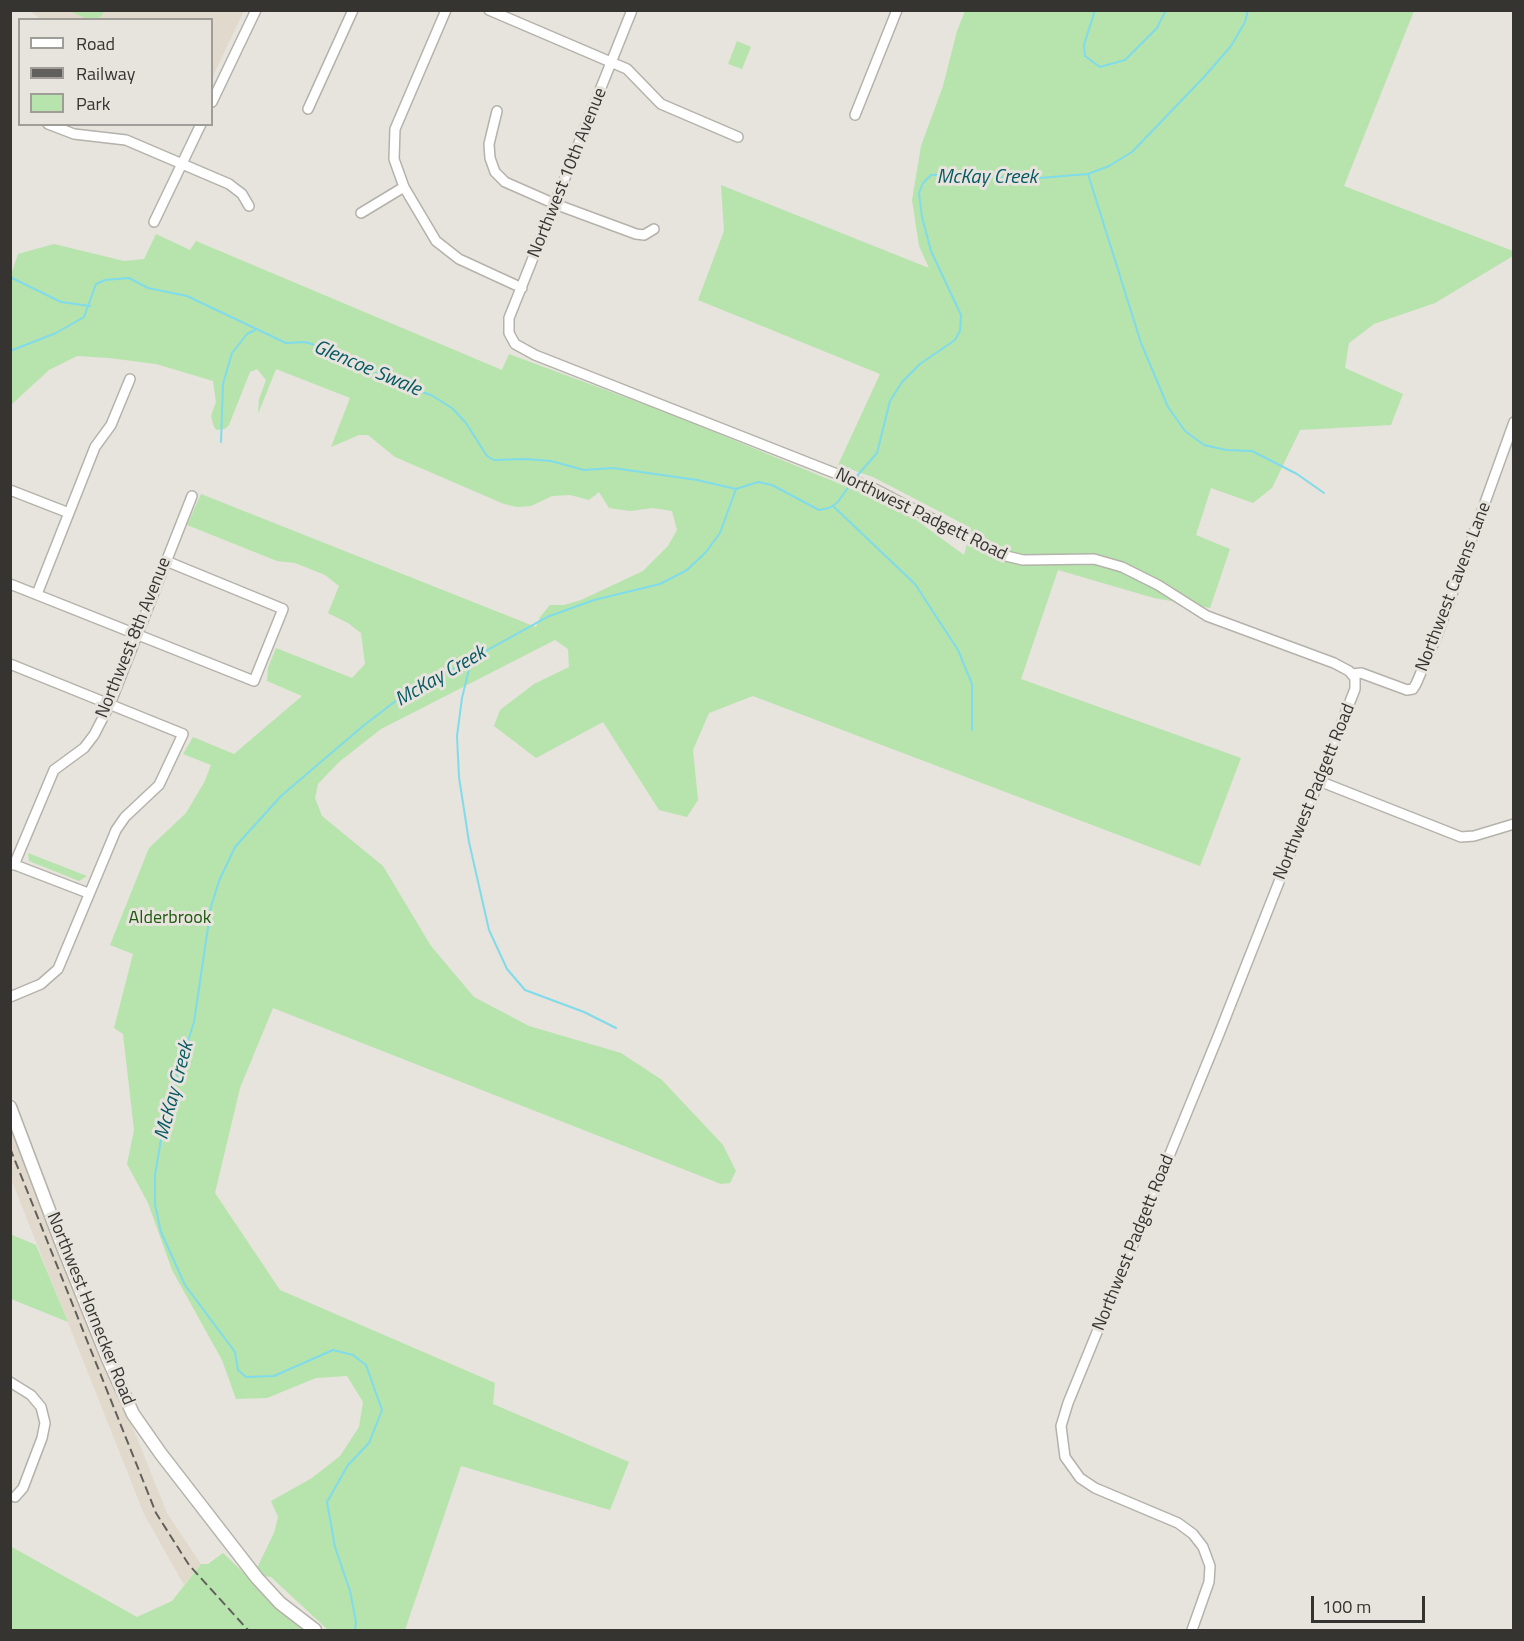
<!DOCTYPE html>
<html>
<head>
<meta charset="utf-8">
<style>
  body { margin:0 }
  #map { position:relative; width:1524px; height:1641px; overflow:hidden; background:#e7e3dd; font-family:"Titillium Web",sans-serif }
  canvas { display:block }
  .frame { position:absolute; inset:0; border:12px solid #353431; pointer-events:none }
  .legend { position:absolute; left:18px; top:18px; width:195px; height:108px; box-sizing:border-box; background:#e7e3dd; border:2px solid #a09d98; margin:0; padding:8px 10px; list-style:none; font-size:18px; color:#353431 }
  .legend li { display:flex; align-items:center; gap:12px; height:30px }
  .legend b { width:30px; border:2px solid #a09d98 }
  .scale { position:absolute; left:1311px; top:1596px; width:114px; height:27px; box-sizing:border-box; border:3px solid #353431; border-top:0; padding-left:8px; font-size:18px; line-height:21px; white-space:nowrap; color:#353431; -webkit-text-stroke:4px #e7e3dd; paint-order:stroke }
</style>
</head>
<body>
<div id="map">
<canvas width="1524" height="1641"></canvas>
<div class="frame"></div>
<ul class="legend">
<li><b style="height:8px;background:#fff"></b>Road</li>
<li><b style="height:8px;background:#62605c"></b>Railway</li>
<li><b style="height:16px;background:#b6e4ac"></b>Park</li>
</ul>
<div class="scale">100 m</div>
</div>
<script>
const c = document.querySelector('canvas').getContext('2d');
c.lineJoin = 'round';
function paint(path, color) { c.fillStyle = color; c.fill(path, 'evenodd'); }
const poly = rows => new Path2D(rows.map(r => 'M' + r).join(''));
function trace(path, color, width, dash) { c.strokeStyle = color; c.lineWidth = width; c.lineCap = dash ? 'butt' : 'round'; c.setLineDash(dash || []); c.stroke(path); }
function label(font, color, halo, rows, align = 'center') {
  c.font = font + ' "Titillium Web",sans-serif'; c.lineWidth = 6; c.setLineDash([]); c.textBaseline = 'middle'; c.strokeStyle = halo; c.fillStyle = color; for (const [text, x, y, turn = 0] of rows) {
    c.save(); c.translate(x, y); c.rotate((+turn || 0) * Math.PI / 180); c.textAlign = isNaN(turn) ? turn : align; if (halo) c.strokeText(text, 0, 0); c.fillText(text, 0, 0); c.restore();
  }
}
paint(poly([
  [30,11,244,11,212,78,212,20,42,20],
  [10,1120,167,1513,201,1564,184,1585,144,1514,11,1179]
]), '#e1dacc');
paint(poly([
  [70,11,104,10,104,11,101,17,89,20],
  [965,11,1414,11,1344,186,1513,251,1513,256,1435,303,1374,324,1349,343,1345,368,1403,394,1391,425,1300,430,1272,488,1253,503,1211,488,1196,535,1230,549,1210,608,1154,598,1058,570,1021,679,1241,758,1200,866,753,696,709,713,693,750,698,800,687,817,659,810,603,722,536,758,494,726,500,710,534,684,569,667,568,649,555,640,381,729,339,762,318,784,315,798,322,816,383,866,431,946,474,997,529,1026,621,1053,662,1080,723,1145,736,1171,730,1183,721,1184,273,1008,240,1088,215,1193,280,1290,495,1383,493,1404,629,1462,610,1510,461,1466,405,1630,328,1630,271,1577,263,1576,256,1570,274,1533,278,1517,271,1501,312,1478,340,1456,359,1427,363,1402,347,1376,316,1378,267,1398,236,1399,222,1360,172,1270,148,1203,127,1164,134,1130,123,1034,114,1028,133,954,110,945,149,848,186,813,205,781,211,765,183,754,193,737,234,754,302,696,267,681,268,668,276,648,352,678,365,664,361,633,348,623,328,613,339,586,325,575,295,563,277,561,187,525,201,494,536,627,540,617,550,605,564,605,581,600,643,571,668,546,677,530,672,511,653,508,630,511,609,508,599,492,589,500,570,495,552,496,531,506,517,507,504,504,395,457,368,435,359,435,331,447,350,398,276,369,258,414,259,399,266,380,257,369,250,372,229,425,225,429,217,430,214,427,211,416,216,402,213,381,156,364,109,358,77,356,49,370,11,405,10,278,18,254,54,244,124,261,144,259,156,234,190,250,196,241,502,370,509,354,673,415,862,493,915,519,964,555,971,528,873,477,838,465,880,374,698,300,724,231,721,185,929,268,919,246,912,200,921,146,943,86,957,31],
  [737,41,751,47,742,69,728,64],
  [28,853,87,876,79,881,29,861],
  [10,1234,36,1245,68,1322,11,1299],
  [10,1546,137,1617,172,1601,201,1564,208,1564,223,1553,304,1630,11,1630]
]), '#b6e4ac');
trace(poly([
  [1095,10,1084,45,1085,56,1100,67,1125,60,1157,28,1166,10],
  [1088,174,1141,343,1168,407,1185,431,1204,445,1226,450,1252,451,1297,474,1324,493],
  [10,277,61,302,90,306],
  [10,351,56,333,84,317,96,284,105,280,129,278,148,288,187,296,286,343,305,342,342,353,390,381,431,395,452,408,466,423,487,456,494,460,526,459,551,461,584,470,613,468,697,480,736,489],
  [221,442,223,384,232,353,247,334,255,330],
  [856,477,877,453,890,401,902,382,920,364,955,340,960,331,961,315,931,251,922,217,919,193,923,183,931,175,983,174,1015,180,1088,174,1109,166,1132,152,1204,77,1231,46,1245,22,1248,10],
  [833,506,915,584,958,650,972,684,972,730],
  [472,657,462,698,457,736,459,777,469,842,489,930,507,969,525,990,584,1012,616,1028],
  [355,1630,356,1622,350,1591,335,1547,327,1502,348,1465,369,1443,382,1410,366,1365,353,1355,333,1350,274,1376,246,1377,238,1370,235,1352,185,1285,161,1232,155,1205,155,1175,166,1110,194,1022,211,907,219,881,235,847,281,796,363,726,397,700,547,617,594,600,660,584,687,570,706,552,720,533,736,489,758,482,772,485,819,510,829,508,837,503,852,482]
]), '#80dbea', 2);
const street = poly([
  [446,10,395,129,394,159,404,187,436,241,459,259,522,288],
  [489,10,627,69,661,104,738,137],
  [632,10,509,318,509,333,515,344,535,355,875,489,1002,555,1023,560,1094,559,1122,567,1158,585,1207,616,1334,663,1349,671,1355,678,1355,689,1219,1034,1068,1403,1061,1426,1065,1457,1080,1478,1095,1488,1178,1523,1193,1534,1203,1547,1210,1566,1209,1582,1192,1630],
  [212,102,256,10],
  [308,109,353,10],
  [497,111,489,144,490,158,495,172,505,182,555,204,636,234,644,235,654,229],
  [855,115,897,10],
  [48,124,74,134,126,140,229,184,242,194,249,206],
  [361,213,404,187],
  [154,222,201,124],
  [10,490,69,513],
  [10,584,254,681,283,609,166,561],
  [37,594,95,447,111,425,130,379],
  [10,664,183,734,159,785,125,817,116,830,58,969,41,984,10,997],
  [1352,674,1361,673,1407,690,1413,689,1416,684,1438,633,1514,422],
  [1319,781,1461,837,1474,836,1514,824],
  [10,863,88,893],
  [14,865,54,770,84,748,94,735,110,704,192,496],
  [10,1382,31,1395,41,1407,45,1423,42,1438,23,1488,15,1497]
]);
const secondary = poly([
  [10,1107,61,1242,108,1359,133,1414,161,1454,257,1578,280,1603,315,1630]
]);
trace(street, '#b5b2ab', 12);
trace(secondary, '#b5b2ab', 15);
trace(street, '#fff', 9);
trace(secondary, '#fff', 12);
trace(poly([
  [10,1148,156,1513,189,1565,248,1630]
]), '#62605c', 2, [9, 4.5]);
label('18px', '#353431', '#e7e3dd', [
  ["Northwest 10th Avenue",568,173,-68],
  ["Northwest Padgett Road",921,515,26],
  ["Northwest Cavens Lane",1454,587,-69],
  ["Northwest 8th Avenue",134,638,-68],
  ["Northwest Padgett Road",1315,792,-68],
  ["Northwest Padgett Road",1134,1243,-68],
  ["Northwest Hornecker Road",90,1309,68]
]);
label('18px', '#1f590f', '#e7e3dd', [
  ["Alderbrook",170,919]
]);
label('italic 20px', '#055963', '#e7e3dd', [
  ["McKay Creek",987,178],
  ["Glencoe Swale",367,369,23],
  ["McKay Creek",441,677,-30],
  ["McKay Creek",175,1091,-75]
]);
</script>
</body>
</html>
